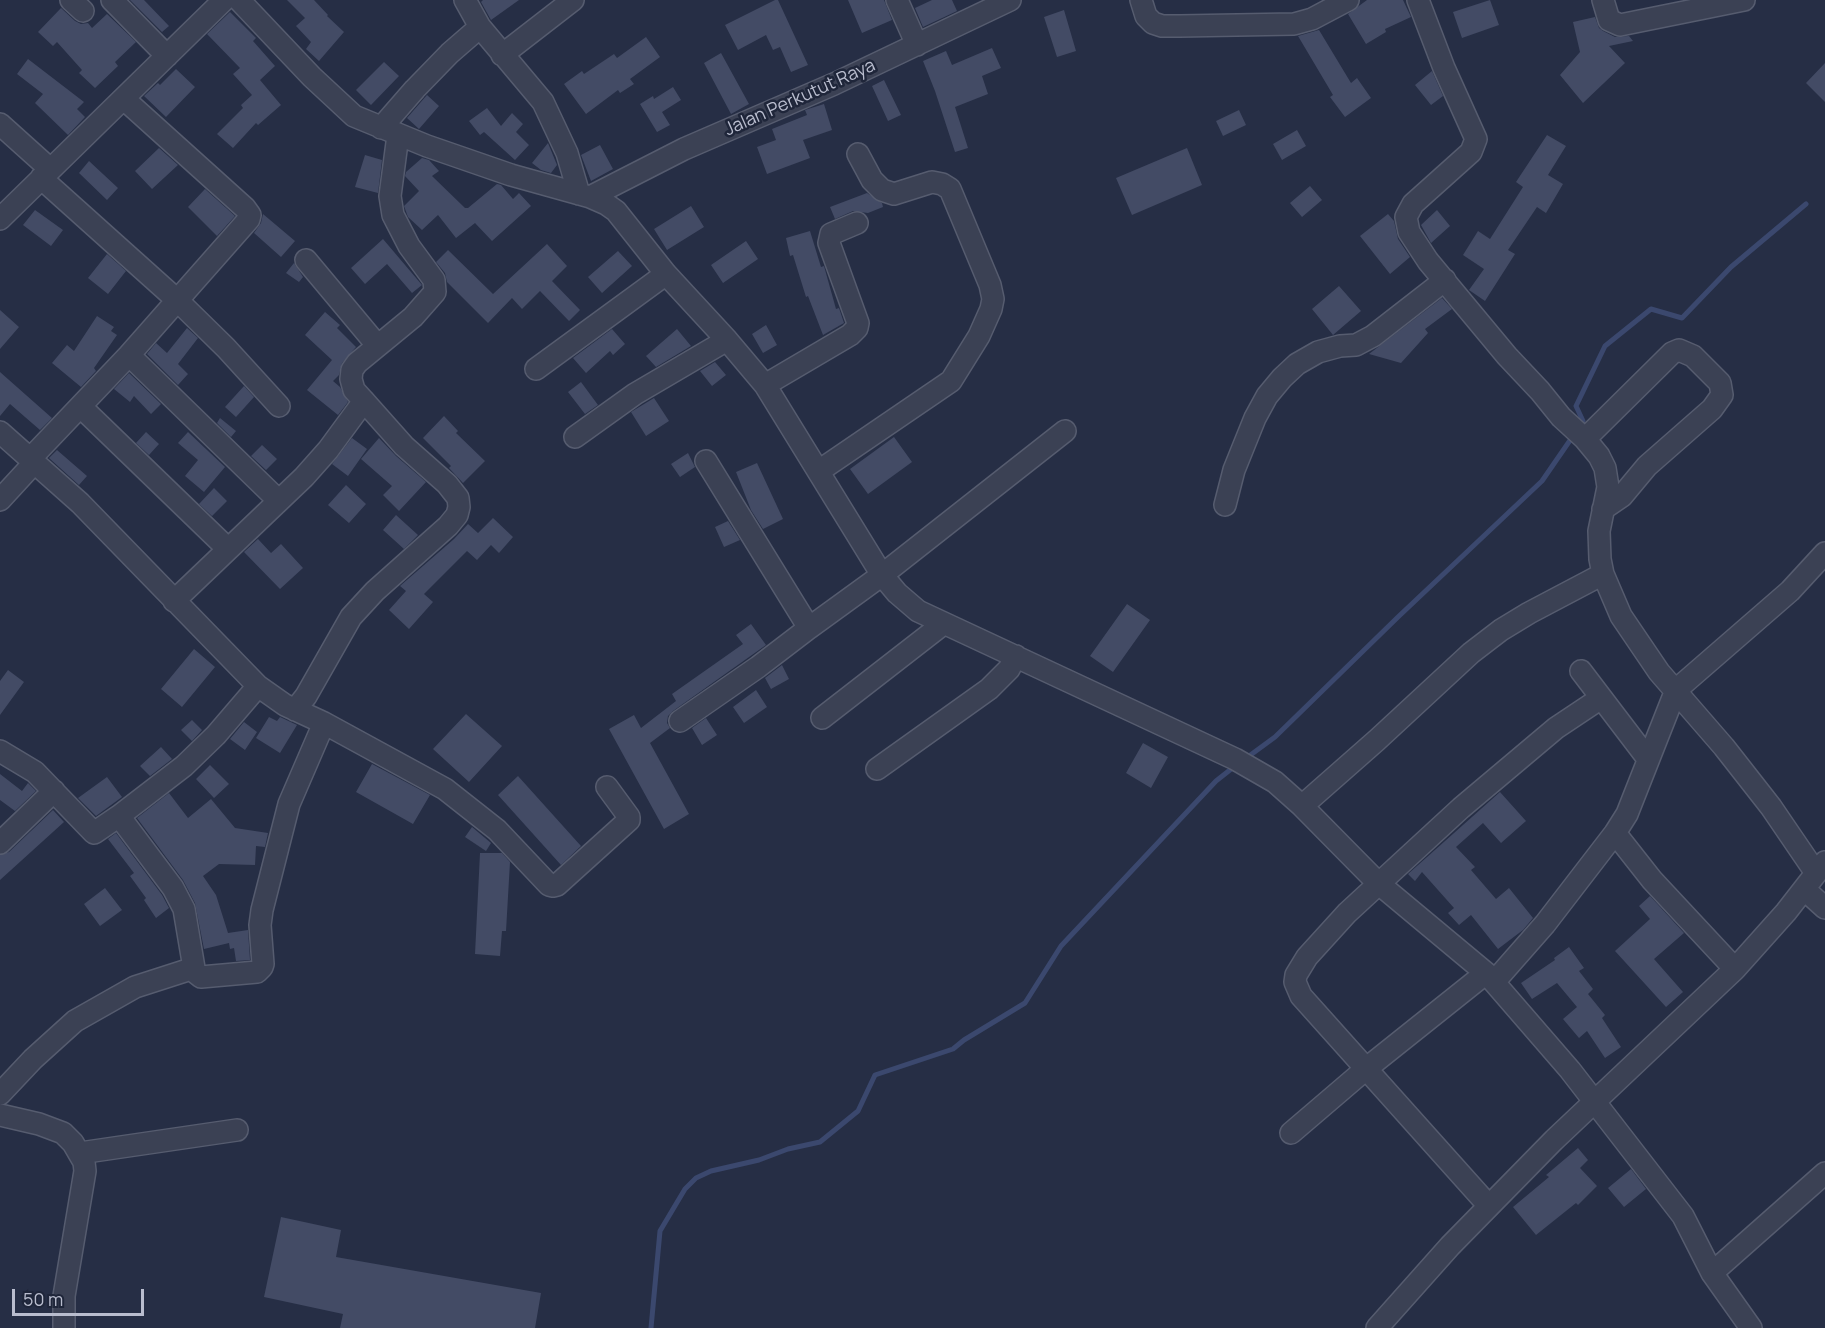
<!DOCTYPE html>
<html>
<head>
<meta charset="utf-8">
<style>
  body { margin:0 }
  #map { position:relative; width:1825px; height:1328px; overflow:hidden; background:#262e45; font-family:Manrope,sans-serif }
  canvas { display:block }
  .scale { position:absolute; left:12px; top:1289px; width:132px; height:27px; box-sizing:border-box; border:3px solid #b9bdce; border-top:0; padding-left:8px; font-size:18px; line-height:21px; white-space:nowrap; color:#b9bdce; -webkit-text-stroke:4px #1f263a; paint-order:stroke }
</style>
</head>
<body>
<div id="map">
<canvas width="1825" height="1328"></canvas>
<div class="scale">50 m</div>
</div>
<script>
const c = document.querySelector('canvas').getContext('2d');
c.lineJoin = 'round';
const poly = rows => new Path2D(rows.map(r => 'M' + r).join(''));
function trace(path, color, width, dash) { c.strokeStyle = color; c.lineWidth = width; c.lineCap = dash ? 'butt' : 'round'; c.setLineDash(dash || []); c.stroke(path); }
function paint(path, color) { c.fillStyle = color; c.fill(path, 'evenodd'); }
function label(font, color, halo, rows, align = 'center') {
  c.font = font + ' Manrope,sans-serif'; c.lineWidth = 5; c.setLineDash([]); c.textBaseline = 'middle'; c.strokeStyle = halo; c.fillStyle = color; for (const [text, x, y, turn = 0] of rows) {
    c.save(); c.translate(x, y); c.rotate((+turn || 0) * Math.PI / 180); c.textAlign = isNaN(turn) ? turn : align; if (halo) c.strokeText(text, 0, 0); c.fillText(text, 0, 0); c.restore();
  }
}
trace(poly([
  [1579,428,1583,421,1576,406,1605,346,1651,309,1682,318,1731,267,1806,204],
  [1245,759,1275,737,1398,617,1542,481,1573,436],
  [651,1328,660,1231,685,1189,696,1178,711,1171,759,1160,788,1149,820,1142,858,1111,875,1075,953,1049,964,1040,1025,1003,1061,946,1216,781,1235,766]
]), '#3b486e', 5);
paint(poly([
  [130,0,144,0,169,26,162,32],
  [287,0,314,0,328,15,327,16,344,32,319,61,306,49,311,42,296,26,305,18],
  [483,0,519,0,491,20,481,2],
  [775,0,778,0,808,65,791,72,780,47,773,50,766,35,738,50,725,25],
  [848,0,884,0,892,20,862,33],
  [932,0,952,0,957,11,923,27,915,8],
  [1367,0,1403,0,1411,17,1385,29,1386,32,1366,44,1348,14],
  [1490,0,1499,25,1462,38,1453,12],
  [61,8,75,21,81,24,88,23,92,28,107,14,136,42,115,62,118,66,95,88,79,73,82,70,57,42,53,46,38,32],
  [1064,10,1076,51,1057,57,1044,17],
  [230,12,256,38,253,41,275,66,260,80,281,105,258,125,256,123,233,148,217,134,243,108,241,105,252,95,233,74,240,68,207,34],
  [1595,17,1599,28,1603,31,1615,37,1629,36,1633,41,1609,46,1625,63,1583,103,1560,75,1580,52,1573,22],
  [1319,30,1351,83,1357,78,1371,98,1345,117,1330,97,1333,95,1298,36],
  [646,37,660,57,630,79,634,84,620,93,618,90,586,114,564,84,582,71,584,74,614,54,617,58],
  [992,48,1001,68,982,76,988,94,955,107,968,148,955,152,935,91,923,61,946,51,952,65],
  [721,53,749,104,731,114,704,63],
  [28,59,84,102,77,109,85,117,68,135,35,103,43,94,17,74],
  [384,62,399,76,371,105,356,90],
  [1825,63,1825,102,1806,83],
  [176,69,195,87,166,117,144,96,158,83,160,85],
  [1432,71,1443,96,1431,105,1415,85],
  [884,80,901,115,888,121,872,86],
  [673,87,681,100,662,112,670,125,657,132,640,104,653,96,654,99],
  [427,95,439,106,419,129,407,118],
  [824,104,832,130,803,140,810,158,767,174,757,147,776,140,772,129,807,115,805,110],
  [487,108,501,126,512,113,523,124,516,132,529,145,515,160,484,132,480,135,469,121],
  [1239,110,1246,125,1223,136,1216,121],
  [1297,130,1306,146,1282,160,1273,144],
  [1547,135,1566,146,1548,175,1563,184,1546,213,1537,207,1508,250,1515,254,1485,301,1469,290,1484,269,1463,255,1478,231,1490,239,1523,187,1516,182],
  [548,143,557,165,551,173,541,170,532,163],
  [600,145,613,169,591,181,581,155],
  [159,148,178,165,152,189,135,171],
  [1187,148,1202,185,1132,215,1116,178],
  [365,155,382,160,378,193,355,187],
  [422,158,429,160,439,171,432,176,465,208,468,208,497,184,501,185,513,199,519,193,531,206,492,241,475,223,456,238,438,215,422,230,408,217,404,206,419,191,405,176,406,172],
  [89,161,118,188,107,200,79,173],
  [1310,186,1322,200,1302,217,1290,203],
  [205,189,235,216,217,236,188,207],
  [867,193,882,203,883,207,868,213,853,211,835,219,830,207],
  [691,206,704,227,667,250,654,229],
  [35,210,63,230,51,246,23,225],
  [1437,210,1450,226,1431,243,1421,225],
  [263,214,295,241,281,257,254,233,261,223],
  [1388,214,1394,221,1398,239,1410,257,1390,274,1360,236],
  [810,231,821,267,824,266,836,309,839,308,844,323,823,335,808,296,806,297,793,255,790,256,786,238],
  [383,239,422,285,412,293,387,264,365,284,351,268],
  [746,241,758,259,723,283,711,265],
  [547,244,567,266,552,281,580,310,569,321,540,291,522,309,512,298,488,323,447,282,445,273,436,262,448,250,493,294],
  [618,251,632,266,602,293,588,277],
  [107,254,126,271,108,294,88,278],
  [294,263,303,277,299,282,286,273],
  [1339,286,1361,311,1333,335,1312,309],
  [1442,298,1452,309,1425,329,1428,333,1401,363,1369,354],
  [0,310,19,327,0,349],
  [325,312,340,325,337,328,356,347,342,363,339,375,333,381,340,387,348,402,338,415,307,390,332,360,305,335],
  [97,316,114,327,111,331,117,335,94,368,96,371,81,387,52,363,67,345,74,351],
  [766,325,777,345,763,353,752,334],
  [187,328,198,338,178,364,188,374,178,385,147,354,156,343,167,353],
  [612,329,625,344,613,355,610,351,586,373,573,358],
  [677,329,691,346,656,367,646,356],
  [715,362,726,375,712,386,700,371],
  [0,372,52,418,40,430,10,404,0,416],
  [129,373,161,404,151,414,134,396,130,402,114,389],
  [581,382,598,405,585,414,568,392],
  [244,386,254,397,236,417,225,407],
  [654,398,669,421,646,436,631,412],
  [444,416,458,431,456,433,485,461,463,483,449,468,451,466,423,438],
  [220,418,236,431,231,437,217,423],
  [146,432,159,444,149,455,136,443],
  [188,432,225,467,204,492,185,476,198,460,178,443],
  [894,437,912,462,868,494,850,469],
  [352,438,367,449,348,476,332,464],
  [379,438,396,456,426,482,399,511,383,495,392,486,361,459],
  [262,445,277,459,266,470,251,456],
  [57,450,87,476,79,485,49,458],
  [688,453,695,467,680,477,671,464],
  [757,463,783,519,763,529,751,510,736,472],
  [346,485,366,504,349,523,328,505],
  [214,488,227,501,212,516,199,504],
  [396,515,418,535,404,549,383,530],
  [493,518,513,537,499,553,491,545,477,560,467,551,424,594,433,602,409,629,389,610,406,591,400,586,454,539,468,524,478,533],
  [728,521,740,540,724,547,715,527],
  [258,539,271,553,281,544,303,568,280,589,244,552],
  [1127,604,1150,620,1113,672,1090,656],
  [751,624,766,645,673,711,668,716,667,723,670,728,650,743,689,814,664,829,609,729,634,715,641,728,676,701,672,694,743,644,736,635],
  [194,649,215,667,182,707,161,689],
  [782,665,789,679,771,689,765,678],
  [8,670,24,682,0,715,0,681],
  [756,690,767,707,744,723,733,707],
  [466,714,502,746,469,782,433,749],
  [269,717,277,721,280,717,297,725,280,753,256,738],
  [706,718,717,735,702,745,692,728],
  [192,720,202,730,192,741,181,730],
  [244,722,257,732,245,750,230,739],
  [1143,743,1168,757,1151,788,1126,773],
  [161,747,172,759,150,776,140,766],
  [372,764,430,795,413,824,356,792],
  [210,765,229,784,214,798,196,779],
  [0,774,22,791,28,783,36,791,15,811,0,800],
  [518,776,581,846,561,865,498,795],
  [107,777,122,797,96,816,78,798],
  [1500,792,1526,821,1501,843,1483,823,1456,847,1475,867,1471,870,1496,899,1509,888,1533,918,1523,930,1498,949,1471,915,1459,925,1448,913,1454,908,1422,872,1415,881,1408,874],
  [169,793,188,818,211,799,235,828,268,833,265,847,256,846,255,865,219,864,203,876,216,895,228,933,248,930,250,960,236,961,234,948,230,949,229,943,204,949,195,903,183,880,137,818],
  [53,810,64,822,0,880,0,855,9,852],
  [472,827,491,843,486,851,465,837],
  [116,833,162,895,169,908,156,918,144,900,146,898,130,876,134,873,108,839],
  [480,853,502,853,510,862,506,931,502,931,500,956,475,954],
  [105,888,122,910,100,926,84,904],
  [1650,896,1684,933,1654,959,1683,992,1666,1007,1615,951,1650,919,1639,906],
  [1569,947,1584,968,1579,971,1593,989,1588,994,1605,1015,1602,1018,1621,1047,1605,1058,1587,1031,1579,1038,1563,1019,1577,1007,1557,983,1532,999,1521,983,1555,960,1554,958],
  [1578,1148,1588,1160,1580,1168,1597,1186,1578,1205,1576,1203,1536,1235,1513,1207,1549,1177,1546,1175],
  [1631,1169,1646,1189,1624,1207,1608,1188],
  [281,1217,341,1230,336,1257,541,1293,535,1328,340,1328,343,1314,264,1297]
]), '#434b65');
const minor = poly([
  [71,0,83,11],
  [112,0,167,56],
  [239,0,312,77,354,116,427,146,511,175,590,197,606,204,616,211,666,274,727,340,765,385,882,575,897,593,918,611,1235,759,1275,782,1302,806,1378,883,1486,973,1570,1070,1683,1216,1712,1273,1751,1328],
  [465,0,480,27,543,102,567,153,579,194],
  [897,0,917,45],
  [1141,0,1146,16,1153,23,1162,26,1180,26,1294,24,1312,19,1348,0],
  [1418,0,1444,68,1476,139,1471,152,1413,204,1406,217,1409,232,1428,261,1507,356,1540,391,1561,417,1585,439,1599,456,1605,468,1608,487,1599,531,1600,559,1603,574,1621,616,1659,672,1724,747,1771,807,1816,873],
  [1603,0,1609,20,1620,25,1744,0],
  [502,55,573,0],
  [0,124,50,169],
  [381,128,415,89,450,53,480,27],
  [41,178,177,300,226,348,279,406],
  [590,197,684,149,834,84,1010,0],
  [0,219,224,0],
  [306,260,377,345],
  [129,355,279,501],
  [536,369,666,274],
  [765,385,850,335,857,328,858,323,829,243,831,234,857,223],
  [81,407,228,549],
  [0,432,80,503,258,686,285,705,324,723,445,789,497,830,549,885,553,886,557,885,629,820,629,817,607,787],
  [575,437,635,394,727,340],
  [1585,439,1672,353,1679,350,1693,356,1720,383,1722,395,1712,409,1647,466,1622,496,1603,509],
  [30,459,129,355,249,219,250,215,245,208,124,99],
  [706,461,809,628],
  [819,471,951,381,979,336,991,309,993,299,990,285,950,189,942,184,932,182,894,194,882,190,872,180,858,154],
  [0,500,34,463],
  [1225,505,1234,470,1255,418,1267,396,1282,378,1297,364,1318,352,1340,346,1356,345,1373,336,1445,280],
  [174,601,304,477,328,450,364,401],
  [1581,671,1648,759],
  [295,710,306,696,351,617,375,591,448,526,457,515,459,507,458,498,447,484,404,446,364,401,354,390,351,379,352,370,357,363,413,317,435,292,434,280,409,246,393,215,390,196,398,135],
  [822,718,943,624],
  [680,721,758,667,809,628,882,575,1065,431],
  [0,751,35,772,94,833,119,816],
  [877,769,989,689,1009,669,1016,656],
  [1302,806,1377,740,1471,653,1501,630,1529,613,1603,574],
  [1615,833,1652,880,1735,969],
  [0,843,54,791],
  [1804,889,1825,908],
  [192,970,201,977,257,972,262,967,263,964,260,925,262,910,289,804,324,723],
  [1494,982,1545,924,1615,833,1627,814,1676,690,1790,591,1825,553],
  [0,1094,33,1059,75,1021,135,987,194,968,184,909,173,888,119,816,184,766,216,735,258,686],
  [0,1115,39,1124,63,1133,73,1143,84,1162,85,1171,64,1296,64,1328],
  [1291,1133,1367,1068,1486,973],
  [80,1153,237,1130],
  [1489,1206,1301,996,1295,982,1296,975,1307,957,1347,913,1461,808,1556,728,1601,698],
  [1712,1273,1825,1173],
  [1377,1328,1450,1246,1554,1140,1735,969,1786,912,1825,862]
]);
trace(minor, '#565c6f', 24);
trace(minor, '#3b4154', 21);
label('18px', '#b9bdce', '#1f263a', [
  ["Jalan Perkutut Raya",800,98,-24]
]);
</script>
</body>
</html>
